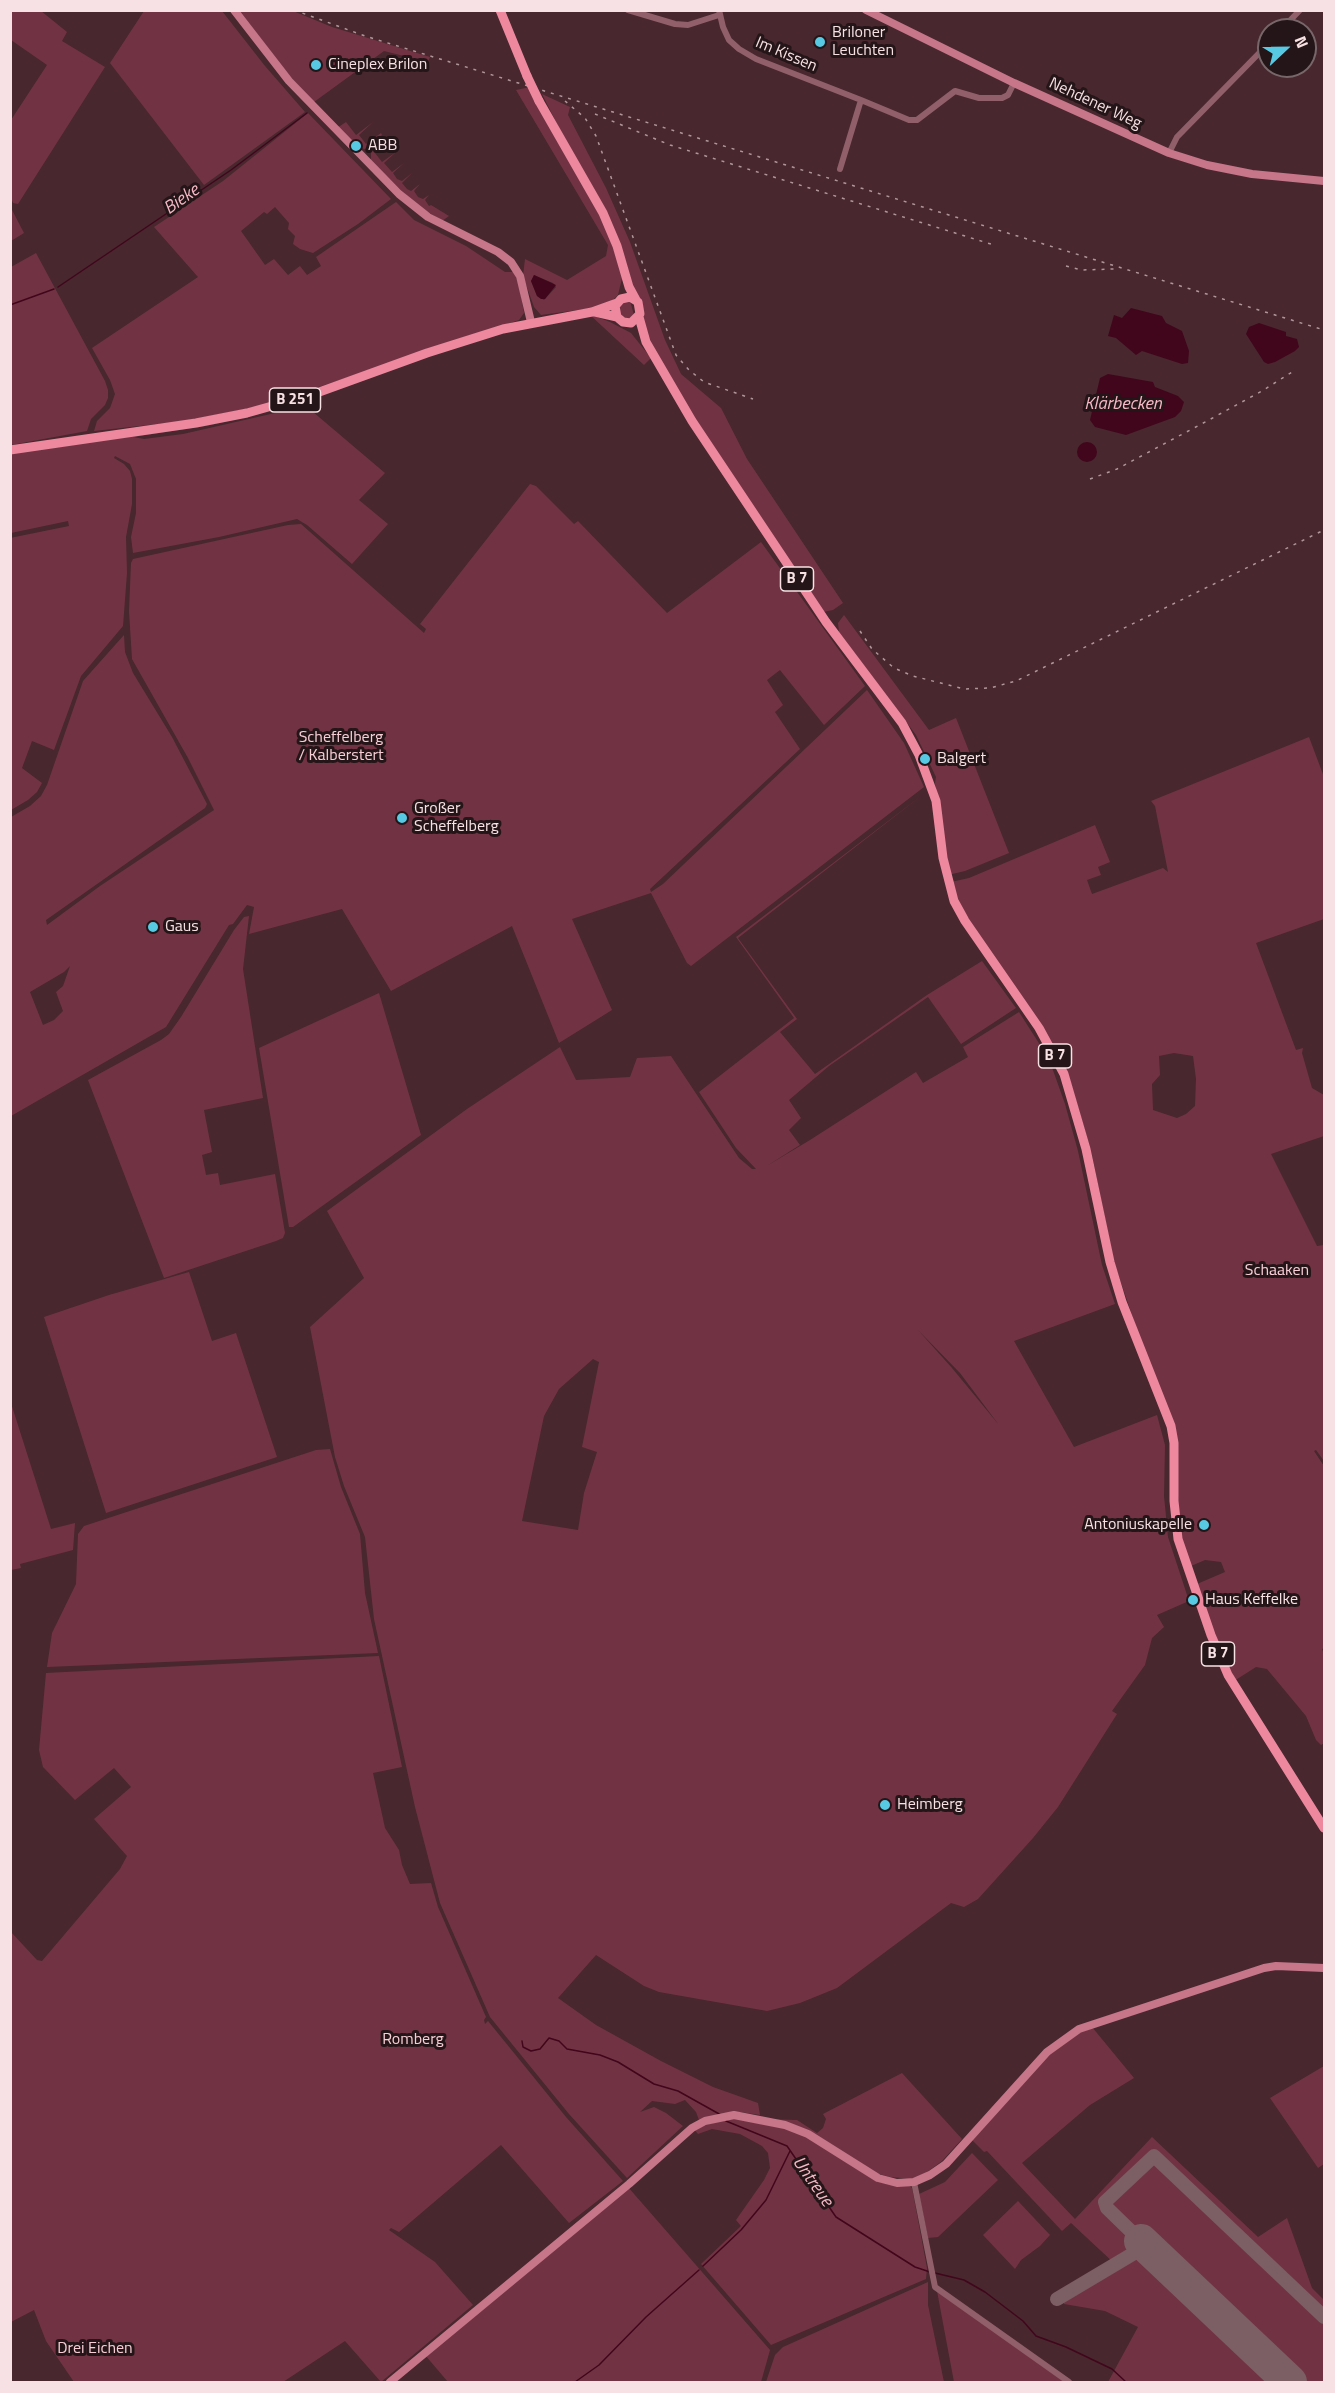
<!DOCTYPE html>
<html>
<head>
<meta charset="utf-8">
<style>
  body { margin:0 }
  #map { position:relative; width:1335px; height:2393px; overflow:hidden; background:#48272f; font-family:"Titillium Web",sans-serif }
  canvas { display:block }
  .frame { position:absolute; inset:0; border:12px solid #f7e1e4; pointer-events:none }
  .north { position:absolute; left:1257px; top:18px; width:60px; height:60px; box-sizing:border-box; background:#241518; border:2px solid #78676a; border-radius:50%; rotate:68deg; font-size:16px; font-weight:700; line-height:24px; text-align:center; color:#f7e1e4 }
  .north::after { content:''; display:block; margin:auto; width:21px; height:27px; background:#58c9e3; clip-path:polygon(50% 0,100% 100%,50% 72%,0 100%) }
</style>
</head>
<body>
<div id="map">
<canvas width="1335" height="2393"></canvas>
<div class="frame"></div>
<div class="north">N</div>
</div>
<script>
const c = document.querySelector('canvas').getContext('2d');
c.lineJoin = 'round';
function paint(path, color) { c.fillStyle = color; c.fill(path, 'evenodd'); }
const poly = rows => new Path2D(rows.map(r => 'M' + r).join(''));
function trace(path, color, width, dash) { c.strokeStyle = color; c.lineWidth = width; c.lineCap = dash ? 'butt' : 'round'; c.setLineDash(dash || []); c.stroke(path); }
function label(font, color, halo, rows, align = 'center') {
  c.font = font + ' "Titillium Web",sans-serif'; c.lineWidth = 6; c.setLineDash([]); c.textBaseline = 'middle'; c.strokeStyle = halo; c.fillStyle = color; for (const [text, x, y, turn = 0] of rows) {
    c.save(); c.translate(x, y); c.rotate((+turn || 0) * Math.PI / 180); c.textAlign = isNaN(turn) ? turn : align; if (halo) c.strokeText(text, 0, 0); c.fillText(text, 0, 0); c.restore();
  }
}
paint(poly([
  [11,10,41,11,67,32,62,41,105,67,18,204,13,203,11,198,11,120,47,65,11,40],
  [144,11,222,11,265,66,305,112,204,185,110,63],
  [237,11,293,11,332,27,430,57,428,62,384,51,314,102,279,65],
  [530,87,601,216,623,274,618,295,612,301,600,307,541,315,534,307,523,276,525,259,567,280,606,256,608,245,516,90],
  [534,275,553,283,556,287,544,300,537,296,531,281],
  [542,94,570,107,568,115,606,188,630,242,665,340,681,374,721,408,747,459,843,603,833,610,823,612,696,421,647,336,626,261],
  [308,113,391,199,358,224,313,253,300,249,293,244,295,236,288,229,289,223,275,207,267,214,264,212,241,231,265,265,274,259,288,275,300,266,307,275,321,266,316,257,396,202,414,220,466,246,505,272,514,272,519,284,524,313,519,320,265,405,185,421,94,431,97,421,110,408,115,394,110,380,92,348,198,277,154,227,223,181],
  [346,122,356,135,373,122,359,135,366,144,381,133,382,135,365,149,359,148,337,128],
  [384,142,388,142,375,153,382,162,396,152,384,163,392,172,404,163,393,173,397,179,402,181,412,173,402,183,407,189,411,191,420,184,414,191,418,197,423,199,429,195,425,200,429,206,431,205,449,216,442,221,414,203,371,161,371,152],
  [11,208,24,233,11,241,10,241],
  [36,253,105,381,108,390,108,398,105,405,91,419,87,431,11,445,11,267],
  [630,301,634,315,631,320,622,318,618,307,622,302],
  [589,314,610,322,631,333,651,358,644,365],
  [306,406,385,473,359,500,388,524,352,564,307,525,297,519,219,537,133,553,131,537,136,513,136,479,130,464,115,456,114,458,124,464,130,471,132,479,132,504,126,537,127,573,123,626,81,676,54,750,32,741,22,768,42,783,37,792,28,800,11,810,10,538,69,526,68,521,11,533,11,453,264,413,206,426,133,437,144,439,183,434],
  [530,484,536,486,574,524,578,521,667,613,761,542,865,686,824,725,780,670,767,680,783,705,775,712,800,749,650,889,651,892,663,884,867,690,904,743,924,787,691,966,687,963,651,893,572,919,612,1010,559,1043,512,926,391,991,342,909,249,934,254,907,247,905,233,924,229,925,166,1027,11,1116,11,817,30,806,41,796,47,785,83,681,124,635,125,652,133,673,172,737,207,804,205,808,46,920,47,925,100,886,214,810,188,758,132,659,129,611,131,563,133,559,288,525,301,524,424,633,426,629,420,624],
  [70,966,63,986,56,992,63,1011,54,1020,43,1025,30,992,64,972],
  [844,615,929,730,956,718,1009,853,965,871,948,875,935,783,936,777,916,735,839,632,838,623],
  [1309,737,1324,777,1324,919,1256,943,1296,1050,1303,1048,1302,1053,1312,1088,1324,1095,1324,1136,1271,1154,1317,1246,1324,1245,1324,1461,1316,1450,1314,1451,1324,1466,1324,1648,1322,1649,1324,1654,1324,1743,1321,1745,1316,1740,1306,1716,1267,1669,1256,1667,1234,1681,1211,1624,1197,1584,1225,1572,1221,1562,1205,1560,1191,1566,1179,1539,1177,1447,1114,1262,1091,1150,1069,1077,962,909,951,882,969,878,1095,825,1110,862,1098,867,1101,875,1087,880,1092,894,1163,868,1168,872,1155,806,1151,801],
  [1174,1053,1193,1056,1196,1079,1195,1106,1186,1114,1177,1118,1153,1110,1152,1084,1160,1075,1159,1056],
  [925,793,738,938,797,1019,780,1032,815,1074,927,995,982,961,1016,1008,961,1044,928,997,829,1066,789,1100,801,1118,789,1130,800,1145,765,1167,810,1140,916,1072,923,1083,968,1057,963,1047,1019,1012,1049,1059,1065,1104,1078,1151,1102,1265,1115,1304,1014,1341,1074,1447,1157,1415,1165,1445,1164,1496,1168,1537,1189,1601,1157,1615,1164,1627,1152,1638,1145,1665,1112,1711,1117,1714,1058,1807,1033,1838,978,1899,964,1907,951,1903,837,1988,800,2003,767,2011,659,1992,644,1986,596,1955,558,1998,596,2025,661,2061,713,2087,758,2103,760,2115,740,2112,699,2120,696,2112,685,2100,675,2104,652,2101,640,2112,654,2107,666,2113,683,2126,627,2178,569,2114,490,2017,440,1903,415,1807,374,1619,365,1537,344,1486,335,1457,310,1327,364,1278,327,1211,467,1109,560,1047,576,1080,630,1077,637,1058,671,1056,739,1158,752,1169,756,1169,736,1148,699,1092,794,1018,736,937],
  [918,1330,960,1373,999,1425,952,1368],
  [593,1359,599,1362,582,1447,597,1452,584,1493,578,1530,522,1521,544,1416,559,1389],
  [249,916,243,969,263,1098,204,1110,212,1152,202,1155,206,1175,218,1173,220,1185,275,1174,285,1233,283,1238,276,1241,164,1278,88,1080,161,1040,169,1034,181,1017,234,930,244,917],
  [379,993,421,1135,293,1227,289,1227,259,1048],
  [189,1272,212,1341,236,1333,277,1457,106,1513,44,1317,109,1295],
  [10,1400,51,1529,75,1523,73,1550,20,1564,21,1568,11,1570],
  [330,1449,341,1487,360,1534,365,1593,378,1653,47,1667,52,1633,76,1584,78,1534,84,1526,316,1450],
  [379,1656,402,1767,373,1773,385,1828,399,1850,402,1865,410,1884,431,1883,438,1907,486,2017,484,2020,485,2024,488,2021,566,2117,623,2181,569,2223,501,2145,399,2232,391,2228,389,2230,435,2262,473,2305,381,2382,345,2341,283,2382,74,2382,46,2341,34,2310,11,2322,11,1932,37,1960,42,1961,120,1869,127,1856,94,1819,131,1787,114,1768,75,1800,43,1767,39,1750,46,1673],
  [1092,2027,1134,2078,1090,2105,1022,2163,1075,2219,1152,2137,1258,2237,1287,2218,1312,2288,1324,2300,1324,2382,1108,2382,1138,2327,1105,2311,1064,2304,1064,2296,1115,2264,1071,2223,1062,2231,987,2151,984,2152,972,2140,1041,2061,1063,2040],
  [1324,2066,1324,2164,1318,2168,1270,2098],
  [902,2073,962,2139,942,2161,923,2175,912,2179,890,2177,861,2169,909,2185,912,2188,927,2268,926,2279,771,2345,701,2264,741,2226,736,2220,764,2180,770,2168,768,2153,762,2146,740,2134,712,2129,698,2134,694,2129,728,2118,797,2120,817,2133,823,2128,826,2119,823,2114],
  [972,2153,998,2180,938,2237,928,2238,919,2194,945,2182],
  [628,2187,770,2350,761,2382,448,2382,425,2355],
  [1018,2201,1050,2235,1040,2246,1021,2260,1015,2269,983,2235],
  [928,2282,928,2305,944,2382,766,2382,775,2355,783,2347],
  [937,2291,1067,2382,954,2382]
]), '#713343');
paint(poly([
  [534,275,556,285,545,299,541,299,537,296,531,281],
  [1131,308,1162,316,1166,323,1182,331,1189,351,1188,363,1182,364,1142,351,1136,355,1116,338,1108,336,1114,315,1122,318],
  [1259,323,1286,332,1286,336,1297,339,1299,347,1295,351,1275,362,1268,364,1264,362,1246,334,1249,327],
  [1108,374,1153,382,1155,387,1178,396,1184,402,1181,411,1175,417,1126,435,1095,427,1090,420,1100,378],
  '1077 452a10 10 0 1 1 20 0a10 10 0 1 1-20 0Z'
]), '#41061b');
trace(poly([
  [58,287,231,170,307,113],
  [10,305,54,289],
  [522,2041,523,2047,531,2051,540,2049,549,2038,559,2041,567,2049,600,2055,618,2062,654,2084,678,2091,721,2115],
  [726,2121,787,2146,836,2217,915,2267,930,2272],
  [703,2266,741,2230,766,2200,790,2151],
  [935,2273,964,2280,985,2292,1023,2321,1036,2336,1066,2347,1112,2369,1126,2382],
  [575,2382,599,2365,646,2317,699,2270]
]), '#41061b', 1.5);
trace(poly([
  [1141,2241,1107,2208,1105,2202,1154,2156,1324,2317],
  [1057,2299,1141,2249,1153,2252]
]), '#7c5e65', 14);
trace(poly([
  [1141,2241,1290,2382]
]), '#7c5e65', 34);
trace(poly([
  [628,10,675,24,688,25,719,15],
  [719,10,723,27,729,40,739,49,756,59,861,100,840,169],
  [1281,30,1300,10],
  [861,100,909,120,917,120,955,91,979,98,1002,98,1008,95,1014,83],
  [1169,153,1177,137,1269,43],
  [914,2182,935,2287,1069,2382]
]), '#915f69', 6);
trace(poly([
  [234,10,289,81,399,194,428,217,498,252,511,262,520,276,531,322],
  [866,10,1014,83,1169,153,1207,165,1252,174,1324,181],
  [390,2382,629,2184,692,2128,705,2121,734,2115,785,2125,808,2134,878,2178,897,2183,914,2182,930,2175,946,2164,1047,2052,1079,2029,1264,1968,1276,1966,1324,1968]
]), '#c67688', 8);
trace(poly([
  [500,10,527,76],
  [539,101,603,213,617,246,629,287,636,300],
  [595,312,617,317,623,322,631,323,640,314,638,302,630,297,621,299,615,306,617,317],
  [639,317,646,342,692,421,826,622,902,723,919,755,936,801,943,858,954,901,965,921,1039,1028,1064,1074,1086,1149,1110,1262,1122,1302,1171,1426,1174,1443,1174,1501,1178,1539,1211,1635,1228,1675,1324,1828],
  [10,450,196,423,247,413,311,395,427,353,503,329,592,312,617,303]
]), '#ee889f', 9);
trace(poly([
  [294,10,365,36,1324,330],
  [565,101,585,118,596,136,676,355,689,370,704,382,753,399],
  [595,114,670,145,994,245],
  [1066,266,1082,270,1114,269],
  [1090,479,1117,469,1207,421,1262,391,1292,372],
  [860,631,872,649,894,668,913,676,964,689,990,688,1016,681,1324,530]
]), '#b0969b', 1.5, [3, 6]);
trace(poly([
  [527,76,539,101]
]), '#ee889f', 9);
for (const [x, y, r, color] of [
  [820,42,6,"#58c9e3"],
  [316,65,6,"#58c9e3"],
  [356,146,6,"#58c9e3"],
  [925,759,6,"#58c9e3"],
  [402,818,6,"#58c9e3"],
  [153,927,6,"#58c9e3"],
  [1204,1525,6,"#58c9e3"],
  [1193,1600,6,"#58c9e3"],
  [885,1805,6,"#58c9e3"]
]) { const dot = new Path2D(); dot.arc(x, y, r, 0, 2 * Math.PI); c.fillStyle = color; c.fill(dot); trace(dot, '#241518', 2); }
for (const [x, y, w] of [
  [295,400,51],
  [797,579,33],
  [1055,1056,33],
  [1218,1654,33]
]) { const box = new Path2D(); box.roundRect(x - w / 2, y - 12, w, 24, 4.5); c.fillStyle = '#241518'; c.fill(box); trace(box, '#f7e1e4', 1.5); }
label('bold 15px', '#f7e1e4', null, [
  ["B 251",295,400],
  ["B 7",797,579],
  ["B 7",1055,1056],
  ["B 7",1218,1654]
]);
label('16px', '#f7e1e4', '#241518', [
  ["Briloner",832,33],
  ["Leuchten",832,51],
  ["Cineplex Brilon",328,65],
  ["ABB",368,146],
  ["Balgert",937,759],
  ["Großer",414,809],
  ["Scheffelberg",414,827],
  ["Gaus",165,927],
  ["Antoniuskapelle",1192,1525,"right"],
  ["Haus Keffelke",1205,1600],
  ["Heimberg",897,1805]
], 'left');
label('16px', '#f7e1e4', '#241518', [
  ["Im Kissen",786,55,23],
  ["Nehdener Weg",1095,104,25]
]);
label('16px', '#f8ced6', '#241518', [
  ["Scheffelberg",341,738],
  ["/ Kalberstert",341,756],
  ["Schaaken",1277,1271],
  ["Romberg",413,2040],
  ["Drei Eichen",95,2349]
]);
label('italic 18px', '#f5b8c4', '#241518', [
  ["Bieke",182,200,-35],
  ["Klärbecken",1123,405],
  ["Untreue",812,2182,55]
]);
</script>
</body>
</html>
